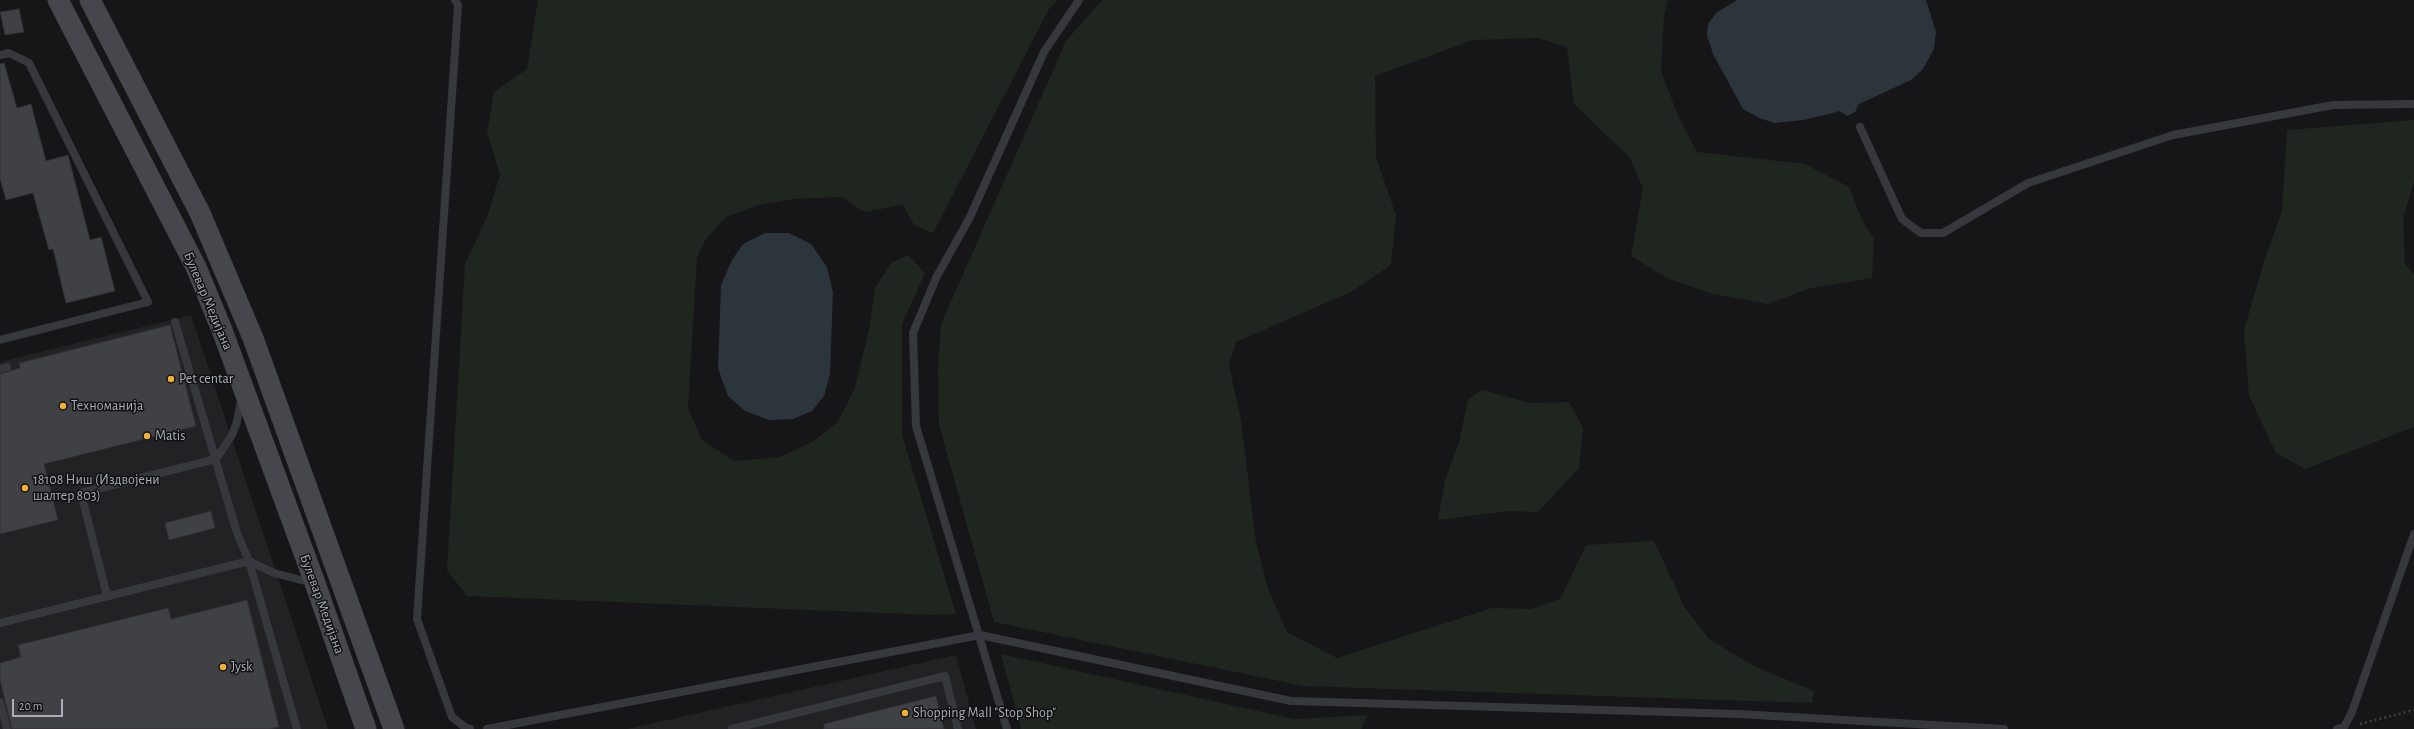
<!DOCTYPE html>
<html>
<head>
<meta charset="utf-8">
<style>
  body { margin:0 }
  #map { position:relative; width:2414px; height:729px; overflow:hidden; background:#161618; font-family:"Alegreya Sans",sans-serif }
  canvas { display:block }
  .scale { position:absolute; left:12px; top:699px; width:51px; height:18px; box-sizing:border-box; border:2px solid #a8adb8; border-top:0; padding-left:5px; font-size:12px; line-height:14px; white-space:nowrap; color:#a8adb8; -webkit-text-stroke:3px #111113; paint-order:stroke }
</style>
</head>
<body>
<div id="map">
<canvas width="2414" height="729"></canvas>
<div class="scale">20 m</div>
</div>
<script>
const c = document.querySelector('canvas').getContext('2d');
c.lineJoin = 'round';
function paint(path, color) { c.fillStyle = color; c.fill(path, 'evenodd'); }
const poly = rows => new Path2D(rows.map(r => 'M' + r).join(''));
function trace(path, color, width, dash) { c.strokeStyle = color; c.lineWidth = width; c.lineCap = dash ? 'butt' : 'round'; c.setLineDash(dash || []); c.stroke(path); }
function label(font, color, halo, rows, align = 'center') {
  c.font = font + ' "Alegreya Sans",sans-serif'; c.lineWidth = 3; c.setLineDash([]); c.textBaseline = 'middle'; c.strokeStyle = halo; c.fillStyle = color; for (const [text, x, y, turn = 0] of rows) {
    c.save(); c.translate(x, y); c.rotate((+turn || 0) * Math.PI / 180); c.textAlign = isNaN(turn) ? turn : align; if (halo) c.strokeText(text, 0, 0); c.fillText(text, 0, 0); c.restore();
  }
}
paint(poly([
  [191,315,328,729,0,729,0,362],
  [956,655,976,729,627,729]
]), '#222225');
paint(poly([
  [538,0,1058,0,1049,9,933,233,914,225,903,205,864,212,842,197,793,199,755,206,726,217,705,240,697,258,688,407,701,439,734,461,780,457,812,442,838,422,855,388,869,330,875,288,892,262,908,255,925,273,902,324,902,435,956,614,933,615,467,596,447,570,465,264,487,217,500,175,487,132,494,92,527,69],
  [1102,0,1668,0,1664,16,1661,71,1679,118,1697,152,1805,164,1849,187,1862,220,1874,239,1872,278,1811,288,1767,304,1709,293,1667,278,1631,256,1643,188,1630,158,1574,104,1567,47,1538,38,1473,40,1375,76,1376,157,1396,215,1391,265,1351,292,1236,342,1229,365,1241,420,1256,542,1268,589,1287,632,1337,658,1492,608,1531,609,1560,599,1586,545,1654,541,1685,608,1709,639,1754,666,1814,691,1812,703,1303,686,994,622,939,425,938,366,941,324,1066,41],
  [2414,120,2414,181,2403,219,2405,264,2414,274,2414,427,2305,469,2276,453,2249,396,2244,330,2264,261,2282,211,2287,130],
  [1482,390,1531,403,1569,402,1583,428,1579,468,1538,512,1509,511,1438,520,1445,480,1459,443,1468,399],
  [1001,654,1294,719,1368,715,1361,729,1021,729]
]), '#1e261f');
paint(poly([
  [1737,0,1926,0,1936,32,1934,49,1923,69,1911,80,1859,104,1855,112,1847,116,1840,111,1804,120,1775,123,1759,118,1743,109,1713,54,1707,35,1708,24,1716,13],
  [765,233,789,233,811,244,827,267,833,292,830,374,824,396,812,411,793,419,769,420,745,411,728,396,718,368,721,285,732,260,743,244]
]), '#2c353c');
const building = poly([
  [19,9,24,32,5,35,0,12,19,9],
  [4,63,17,108,31,104,46,161,68,155,90,240,101,237,115,291,66,303,53,249,49,250,33,193,6,200,0,179,0,64,4,63],
  [170,325,196,426,44,464,58,520,0,534,0,374,20,368,19,363,170,325],
  [211,511,215,528,169,540,165,523,211,511],
  [247,600,279,727,270,729,12,729,0,680,0,663,21,657,18,645,168,608,171,619,247,600],
  [936,696,944,729,824,729,824,724,936,696]
]);
paint(building, '#404145');
trace(building, '#303034', 1);
trace(poly([
  [2360,724,2414,710]
]), '#3d3f44', 2.5, [2, 3]);
trace(poly([
  [455,0,458,5,417,619,452,717,466,728,470,729],
  [0,55,9,53,29,63,148,302,0,340],
  [1860,127,1902,219,1921,233,1943,233,2028,183,2173,135,2333,105,2414,104],
  [175,322,237,533,249,561,297,729],
  [0,369,7,367],
  [107,596,81,493,216,459,232,435,237,422,241,400],
  [0,623,249,561,274,573,313,583],
  [0,702,7,729],
  [487,729,980,635,1291,701,1738,714,2004,729],
  [732,729,945,676,958,729],
  [1007,729,916,426,913,333,936,278,970,217,1044,52,1079,0],
  [2337,729,2344,727,2352,712,2414,534]
]), '#37383d', 8);
trace(poly([
  [58,0,196,267,222,330,315,583,366,729],
  [90,0,200,213,253,338,394,729]
]), '#45474d', 21);
for (const [x, y, r, color] of [
  [171,379,4,"#f2b134"],
  [63,406,4,"#f2b134"],
  [147,436,4,"#f2b134"],
  [25,488,4,"#f2b134"],
  [223,667,4,"#f2b134"],
  [905,713,4,"#f2b134"]
]) { const dot = new Path2D(); dot.arc(x, y, r, 0, 2 * Math.PI); c.fillStyle = color; c.fill(dot); trace(dot, '#111113', 1.5); }
label('14px', '#a8adb8', '#111113', [
  ["Булевар Медијана",208,301,67],
  ["Булевар Медијана",322,604,70]
]);
label('14px', '#a8adb8', '#111113', [
  ["Pet centar",179,379],
  ["Техноманија",71,406],
  ["Matis",155,436],
  ["18108 Ниш (Издвојени",33,480],
  ["шалтер 803)",33,496],
  ["Jysk",231,667],
  ["Shopping Mall \"Stop Shop\"",913,713]
], 'left');
</script>
</body>
</html>
